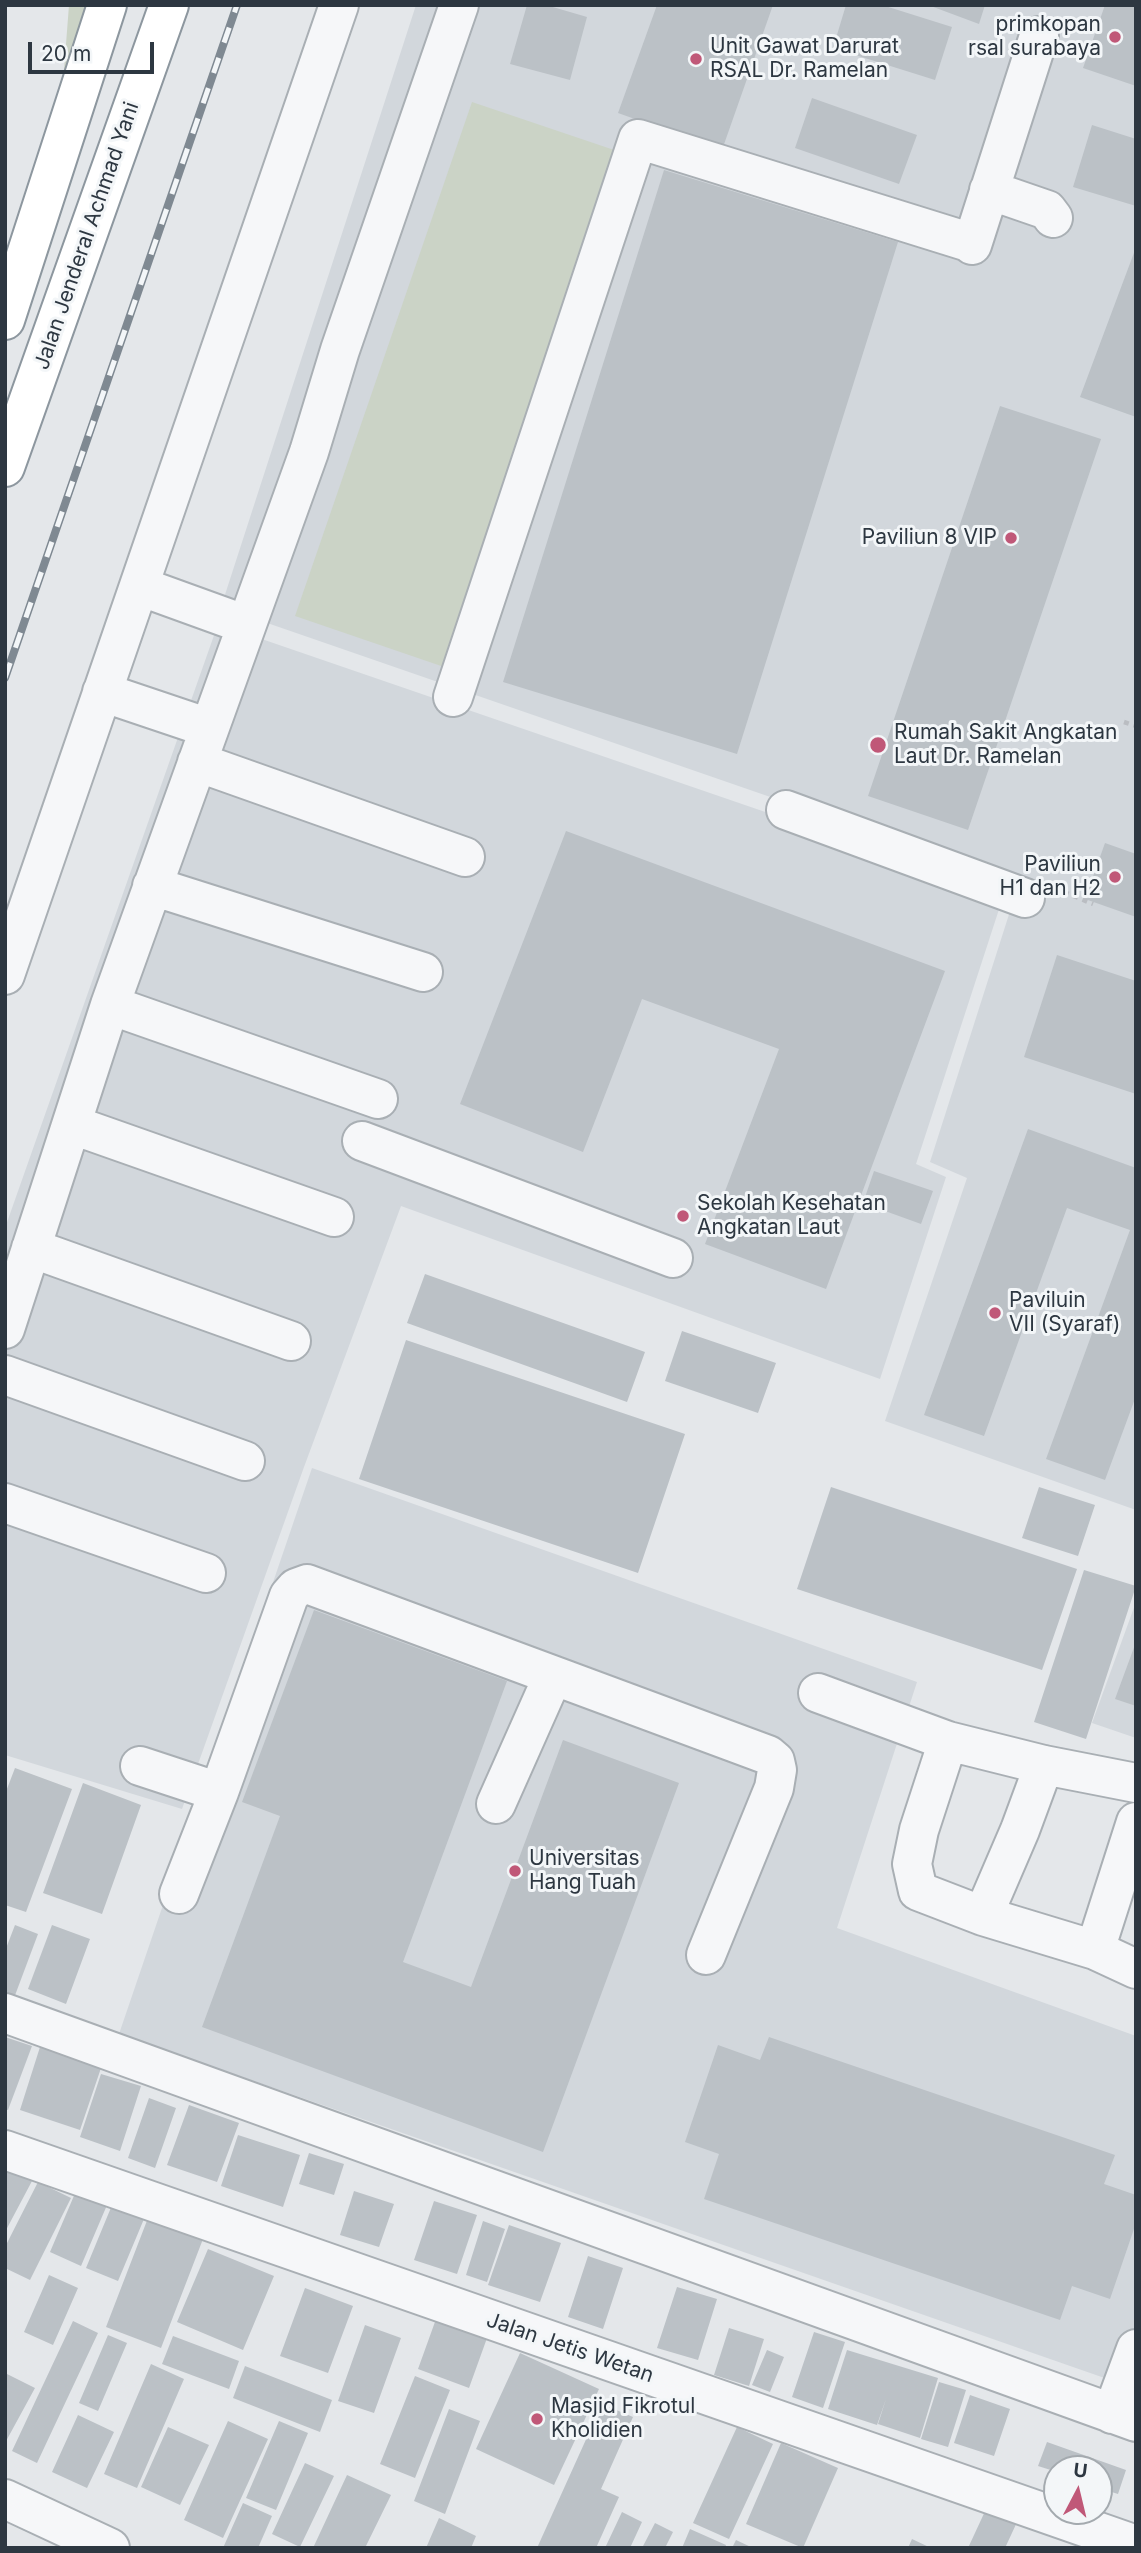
<!DOCTYPE html>
<html>
<head>
<meta charset="utf-8">
<style>
  body { margin:0 }
  #map { position:relative; width:1141px; height:2553px; overflow:hidden; background:#e4e7ea; font-family:Inter,sans-serif }
  canvas { display:block }
  .frame { position:absolute; inset:0; border:7px solid #2d3741; pointer-events:none }
  .north { position:absolute; left:1043px; top:2455px; width:70px; height:70px; box-sizing:border-box; background:#f3f6f8; border:2px solid #a4aaaf; border-radius:50%; rotate:7deg; font-size:19px; font-weight:700; line-height:28px; text-align:center; color:#2d3741 }
  .north::after { content:''; display:block; margin:auto; width:24px; height:32px; background:#c05878; clip-path:polygon(50% 0,100% 100%,50% 72%,0 100%) }
  .scale { position:absolute; left:28px; top:42px; width:126px; height:32px; box-sizing:border-box; border:4px solid #2d3741; border-top:0; padding-left:9px; font-size:21px; line-height:24px; white-space:nowrap; color:#2d3741; -webkit-text-stroke:5px #f3f6f8; paint-order:stroke }
</style>
</head>
<body>
<div id="map">
<canvas width="1141" height="2553"></canvas>
<div class="frame"></div>
<div class="north">U</div>
<div class="scale">20 m</div>
</div>
<script>
const c = document.querySelector('canvas').getContext('2d');
c.lineJoin = 'round';
function paint(path, color) { c.fillStyle = color; c.fill(path, 'evenodd'); }
const poly = rows => new Path2D(rows.map(r => 'M' + r).join(''));
function trace(path, color, width, dash) { c.strokeStyle = color; c.lineWidth = width; c.lineCap = dash ? 'butt' : 'round'; c.setLineDash(dash || []); c.stroke(path); }
function label(font, color, halo, rows, align = 'center') {
  c.font = font + ' Inter,sans-serif'; c.lineWidth = 6; c.setLineDash([]); c.textBaseline = 'middle'; c.strokeStyle = halo; c.fillStyle = color; for (const [text, x, y, turn = 0] of rows) {
    c.save(); c.translate(x, y); c.rotate((+turn || 0) * Math.PI / 180); c.textAlign = isNaN(turn) ? turn : align; if (halo) c.strokeText(text, 0, 0); c.fillText(text, 0, 0); c.restore();
  }
}
paint(poly([
  [416,5,1136,5,1136,1510,885,1421,967,1178,930,1162,1019,883,221,607],
  [218,624,1004,894,916,1164,946,1177,880,1379,401,1206,304,1467,182,1809,5,1755,5,1228],
  [312,1468,917,1682,837,1928,1136,2036,1136,2389,119,2034],
  [1136,1602,1136,1738,1092,1723]
]), '#d2d7dc');
paint(poly([
  [69,5,98,5,63,83],
  [472,102,623,153,447,668,295,616]
]), '#cbd3c6');
paint(poly([
  [527,5,546,5,587,17,570,80,510,64],
  [657,5,773,5,722,150,618,113],
  [846,5,882,5,952,27,935,80,833,48],
  [928,5,985,5,979,24],
  [1105,5,1136,5,1136,86,1083,68],
  [812,98,917,135,899,184,795,148],
  [1092,125,1136,139,1136,206,1073,187],
  [664,170,898,242,737,754,503,682],
  [1135,250,1136,250,1136,417,1080,397],
  [1000,406,1101,439,968,830,868,796],
  [566,831,945,971,826,1289,705,1244,779,1049,642,999,583,1152,460,1104],
  [1105,843,1136,854,1136,917,1085,899],
  [1057,955,1136,981,1136,1094,1024,1057],
  [1028,1129,1136,1168,1136,1396,1105,1480,1046,1459,1130,1230,1067,1208,984,1436,924,1415],
  [874,1171,933,1191,921,1224,863,1203],
  [425,1274,645,1352,627,1402,407,1323],
  [682,1331,776,1363,758,1413,665,1381],
  [406,1340,685,1434,638,1573,359,1479],
  [831,1487,1077,1569,1042,1670,797,1589],
  [1039,1487,1095,1505,1078,1556,1022,1538],
  [1084,1570,1136,1586,1086,1739,1034,1722],
  [314,1610,507,1681,403,1962,471,1987,563,1740,679,1783,543,2152,202,2027,280,1816,242,1802],
  [1136,1642,1136,1706,1115,1699],
  [15,1768,72,1789,26,1912,5,1905,5,1794],
  [83,1783,141,1805,102,1914,43,1893],
  [15,1925,38,1934,14,1998,5,1994,5,1951],
  [52,1925,90,1939,66,2004,28,1989],
  [5,2037,32,2046,8,2110,5,2109],
  [769,2037,1115,2155,1104,2184,1136,2195,1136,2223,1110,2299,1072,2286,1060,2320,704,2199,719,2154,685,2142,718,2045,760,2060],
  [40,2047,101,2068,80,2130,20,2110],
  [101,2074,141,2086,120,2151,80,2137],
  [149,2098,176,2108,155,2168,128,2158],
  [189,2105,239,2123,217,2182,167,2165],
  [238,2135,300,2155,283,2207,221,2186],
  [309,2153,344,2164,334,2195,299,2184],
  [5,2167,32,2181,5,2232],
  [82,2177,113,2191,81,2266,50,2252],
  [38,2182,71,2198,30,2280,5,2268,5,2247],
  [354,2191,394,2204,379,2247,340,2235],
  [117,2193,149,2207,118,2281,86,2268],
  [434,2201,477,2215,457,2274,414,2260],
  [153,2205,208,2226,161,2348,106,2327],
  [483,2221,505,2229,487,2282,466,2275],
  [509,2225,561,2243,540,2302,488,2285],
  [208,2249,274,2276,243,2350,177,2322],
  [588,2256,623,2268,603,2329,568,2317],
  [49,2275,78,2288,53,2345,24,2332],
  [677,2287,717,2299,698,2360,657,2348],
  [305,2288,353,2306,328,2373,280,2356],
  [440,2308,491,2327,469,2388,418,2369],
  [73,2321,98,2333,37,2463,12,2451],
  [365,2325,401,2338,374,2413,338,2401],
  [729,2328,764,2339,749,2386,714,2375],
  [814,2332,845,2342,823,2408,792,2397],
  [108,2335,127,2343,98,2411,79,2403],
  [173,2336,239,2361,229,2389,162,2364],
  [767,2350,784,2357,770,2392,752,2385],
  [847,2350,938,2378,920,2438,878,2424,886,2399,877,2425,828,2409],
  [520,2353,599,2389,554,2485,476,2449],
  [151,2364,184,2379,137,2488,104,2474],
  [245,2366,332,2400,320,2432,233,2398],
  [5,2373,35,2388,5,2443],
  [415,2376,450,2390,415,2478,380,2464],
  [939,2382,966,2390,948,2447,921,2439],
  [970,2395,1010,2409,994,2456,954,2443],
  [602,2404,633,2417,601,2489,619,2497,596,2548,537,2548],
  [449,2409,480,2421,445,2514,414,2501],
  [78,2415,114,2432,87,2488,52,2472],
  [228,2421,268,2439,223,2538,184,2520],
  [279,2421,308,2433,276,2510,246,2498],
  [168,2427,209,2445,180,2505,141,2487],
  [737,2427,773,2444,729,2539,693,2523],
  [1047,2442,1126,2470,1118,2494,1099,2488,1099,2469,1057,2469,1057,2472,1038,2466],
  [781,2443,838,2468,803,2548,746,2524],
  [305,2463,334,2476,300,2547,272,2534],
  [347,2475,391,2495,365,2548,313,2548],
  [243,2503,272,2516,258,2548,223,2548],
  [987,2507,1018,2520,1005,2548,968,2548],
  [622,2512,642,2522,630,2548,605,2548],
  [439,2518,476,2536,471,2548,426,2548],
  [655,2523,673,2532,665,2548,642,2548],
  [690,2529,726,2545,725,2548,682,2548],
  [912,2539,931,2548,908,2548],
  [736,2540,753,2548,732,2548]
]), '#bbc1c6');
const minor = poly([
  [989,190,1047,210,1053,218],
  [972,245,1039,36],
  [139,586,244,624],
  [102,692,209,728],
  [453,697,638,139,972,243],
  [197,762,465,857],
  [786,810,1025,898],
  [152,886,423,972],
  [5,975,339,5],
  [110,1005,378,1099],
  [73,1125,334,1217],
  [362,1141,673,1258],
  [31,1248,291,1341],
  [5,1329,110,1005,309,452,340,350,459,5],
  [5,1375,245,1461],
  [5,1503,206,1573],
  [818,1693,948,1741,1044,1765,1136,1783],
  [948,1741,919,1830,912,1864,918,1891,983,1916,1020,1830,1044,1765],
  [140,1766,219,1792,289,1596,296,1588,307,1584,768,1755,775,1761,777,1770,774,1788,706,1955],
  [496,1804,553,1676],
  [1136,1822,1095,1950,1136,1969],
  [179,1894,219,1792],
  [983,1916,1095,1950],
  [5,2013,1136,2422],
  [5,2150,1136,2545],
  [1112,2414,1136,2349],
  [5,2499,110,2548]
]);
const highway = poly([
  [5,320,107,5],
  [5,467,169,5]
]);
trace(minor, '#a9afb4', 42);
trace(highway, '#8d979f', 42);
trace(poly([
  [1124,722,1136,726],
  [1064,892,1093,904]
]), '#babdc2', 4.5, [5, 5]);
trace(minor, '#f6f7f9', 38);
trace(highway, '#fff', 38);
const rail = poly([
  [5,678,237,5]
]);
trace(rail, '#7f8992', 8);
trace(rail, '#f3f6f8', 5, [16]);
for (const [x, y, r, color] of [
  [1115,37,7,"#c05878"],
  [696,59,7,"#c05878"],
  [1011,538,7,"#c05878"],
  [878,745,9,"#c05878"],
  [1115,877,7,"#c05878"],
  [683,1216,7,"#c05878"],
  [995,1313,7,"#c05878"],
  [515,1871,7,"#c05878"],
  [537,2419,7,"#c05878"]
]) { const dot = new Path2D(); dot.arc(x, y, r, 0, 2 * Math.PI); c.fillStyle = color; c.fill(dot); trace(dot, '#f3f6f8', 2.5); }
label('21px', '#2d3741', '#f3f6f8', [
  ["primkopan",1101,25,"right"],
  ["rsal surabaya",1101,49,"right"],
  ["Unit Gawat Darurat",710,47],
  ["RSAL Dr. Ramelan",710,71],
  ["Paviliun 8 VIP",997,538,"right"],
  ["Rumah Sakit Angkatan",894,733],
  ["Laut Dr. Ramelan",894,757],
  ["Paviliun",1101,865,"right"],
  ["H1 dan H2",1101,889,"right"],
  ["Sekolah Kesehatan",697,1204],
  ["Angkatan Laut",697,1228],
  ["Paviluin",1009,1301],
  ["VII (Syaraf)",1009,1325],
  ["Universitas",529,1859],
  ["Hang Tuah",529,1883],
  ["Masjid Fikrotul",551,2407],
  ["Kholidien",551,2431]
], 'left');
label('21px', '#2d3741', '#f3f6f8', [
  ["Jalan Jenderal Achmad Yani",87,236,-71],
  ["Jalan Jetis Wetan",570,2348,19]
]);
</script>
</body>
</html>
